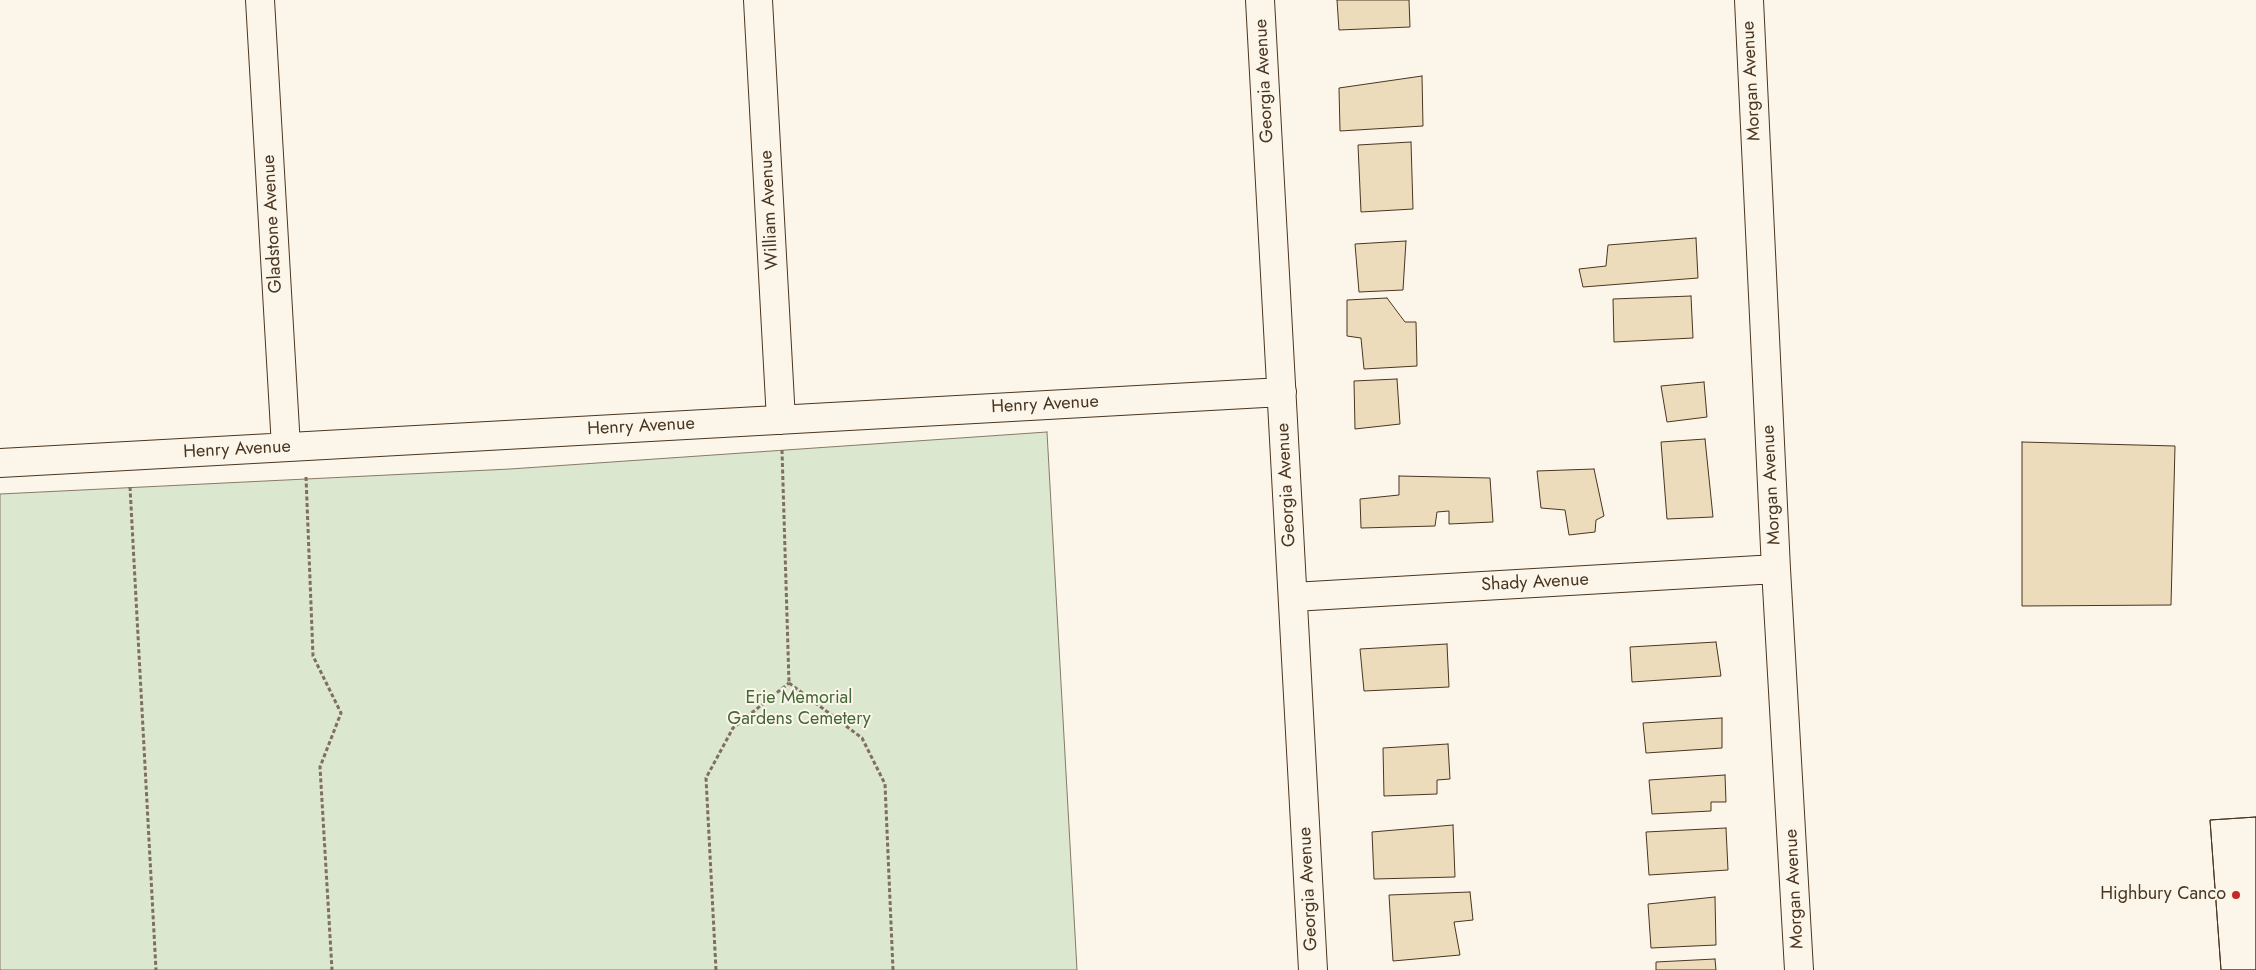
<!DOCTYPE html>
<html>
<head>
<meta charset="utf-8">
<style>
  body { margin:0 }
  canvas { display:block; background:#fbf6e9 }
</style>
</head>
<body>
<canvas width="2256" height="970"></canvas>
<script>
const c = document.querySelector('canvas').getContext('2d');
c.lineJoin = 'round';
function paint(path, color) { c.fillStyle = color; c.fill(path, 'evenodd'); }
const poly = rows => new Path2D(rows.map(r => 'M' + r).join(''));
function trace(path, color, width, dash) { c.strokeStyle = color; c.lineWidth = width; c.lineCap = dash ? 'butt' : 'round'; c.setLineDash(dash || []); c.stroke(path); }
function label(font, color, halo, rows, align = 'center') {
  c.font = font + ' Jost,sans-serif'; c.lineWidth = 4; c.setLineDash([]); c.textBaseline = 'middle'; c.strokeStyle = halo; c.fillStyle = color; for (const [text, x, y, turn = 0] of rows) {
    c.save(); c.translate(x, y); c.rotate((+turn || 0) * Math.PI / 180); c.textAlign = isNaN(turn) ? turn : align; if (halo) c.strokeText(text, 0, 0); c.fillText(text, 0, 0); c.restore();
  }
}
const green = poly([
  [1047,432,1077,970,0,970,0,494,510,469,1047,432]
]);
paint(green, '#dce7d0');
trace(green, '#887966', 1);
const building = poly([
  [1337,0,1409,0,1410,27,1339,30,1337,0],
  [1422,76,1423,126,1340,131,1339,88,1422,76],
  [1411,142,1413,209,1361,212,1358,145,1411,142],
  [1696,238,1698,278,1583,287,1579,269,1606,266,1608,245,1696,238],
  [1406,241,1403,290,1359,292,1355,244,1406,241],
  [1691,296,1693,338,1614,342,1613,299,1691,296],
  [1387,298,1405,322,1416,322,1417,366,1364,369,1361,338,1347,336,1347,300,1387,298],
  [1397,379,1400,424,1355,429,1354,381,1397,379],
  [1704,382,1707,417,1667,422,1661,386,1704,382],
  [1705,439,1713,517,1667,519,1661,442,1705,439],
  [2022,442,2175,446,2171,605,2022,606,2022,442],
  [1594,469,1604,516,1596,520,1595,532,1569,535,1565,510,1541,508,1537,471,1594,469],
  [1399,476,1490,478,1493,522,1449,524,1449,511,1437,512,1435,526,1361,528,1360,499,1399,495,1399,476],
  [1716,642,1721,676,1632,682,1630,647,1716,642],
  [1447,644,1449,687,1364,691,1360,649,1447,644],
  [1722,718,1722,748,1646,753,1643,723,1722,718],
  [1448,744,1450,779,1437,780,1437,794,1384,796,1383,748,1448,744],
  [1725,775,1726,802,1711,802,1711,811,1652,814,1649,780,1725,775],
  [2256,817,2256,970,2221,970,2210,820,2256,817],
  [2256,817,2256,970,2221,970,2210,820,2256,817],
  [1453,825,1455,877,1374,879,1372,832,1453,825],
  [1726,828,1728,870,1649,875,1646,832,1726,828],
  [1470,892,1473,920,1454,922,1460,955,1393,961,1389,895,1470,892],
  [1715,897,1716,945,1651,948,1648,904,1715,897],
  [1715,959,1716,970,1656,970,1656,962,1715,959]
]);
paint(building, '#ecdcbc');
trace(building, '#4a3520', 1);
const minor = poly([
  [260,0,286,447],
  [758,0,781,420],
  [1260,0,1313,970],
  [1749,0,1776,569,1799,970],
  [0,463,1282,392],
  [1293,597,1776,569]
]);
trace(minor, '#4a3520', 30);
trace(poly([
  [782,450,789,683],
  [306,477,313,656,341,713,320,767,332,970],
  [130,487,156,970],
  [789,683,862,738,885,784,893,970],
  [716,970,706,778,733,728,789,683]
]), '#7f6f5c', 3, [4, 2.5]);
trace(minor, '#fbf6e9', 28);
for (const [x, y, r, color] of [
  [2236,895,5,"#c62828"]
]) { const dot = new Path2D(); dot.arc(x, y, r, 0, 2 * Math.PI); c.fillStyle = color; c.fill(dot); trace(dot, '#fbf6e9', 2); }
label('18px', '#4a3520', '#fbf6e9', [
  ["Georgia Avenue",1265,81,-93],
  ["Morgan Avenue",1752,81,-93],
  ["William Avenue",770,210,-93],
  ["Gladstone Avenue",273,224,-93],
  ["Henry Avenue",1045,405,-3],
  ["Henry Avenue",641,427,-3],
  ["Henry Avenue",237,450,-3],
  ["Georgia Avenue",1287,485,-93],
  ["Morgan Avenue",1772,485,-93],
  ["Shady Avenue",1535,583,-3],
  ["Georgia Avenue",1309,889,-93],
  ["Morgan Avenue",1795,889,-93]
]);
label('18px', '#436837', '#fbf6e9', [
  ["Erie Memorial",799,699],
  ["Gardens Cemetery",799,720]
]);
label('18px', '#4a3520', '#fbf6e9', [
  ["Highbury Canco",2226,895]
], 'right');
</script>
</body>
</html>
